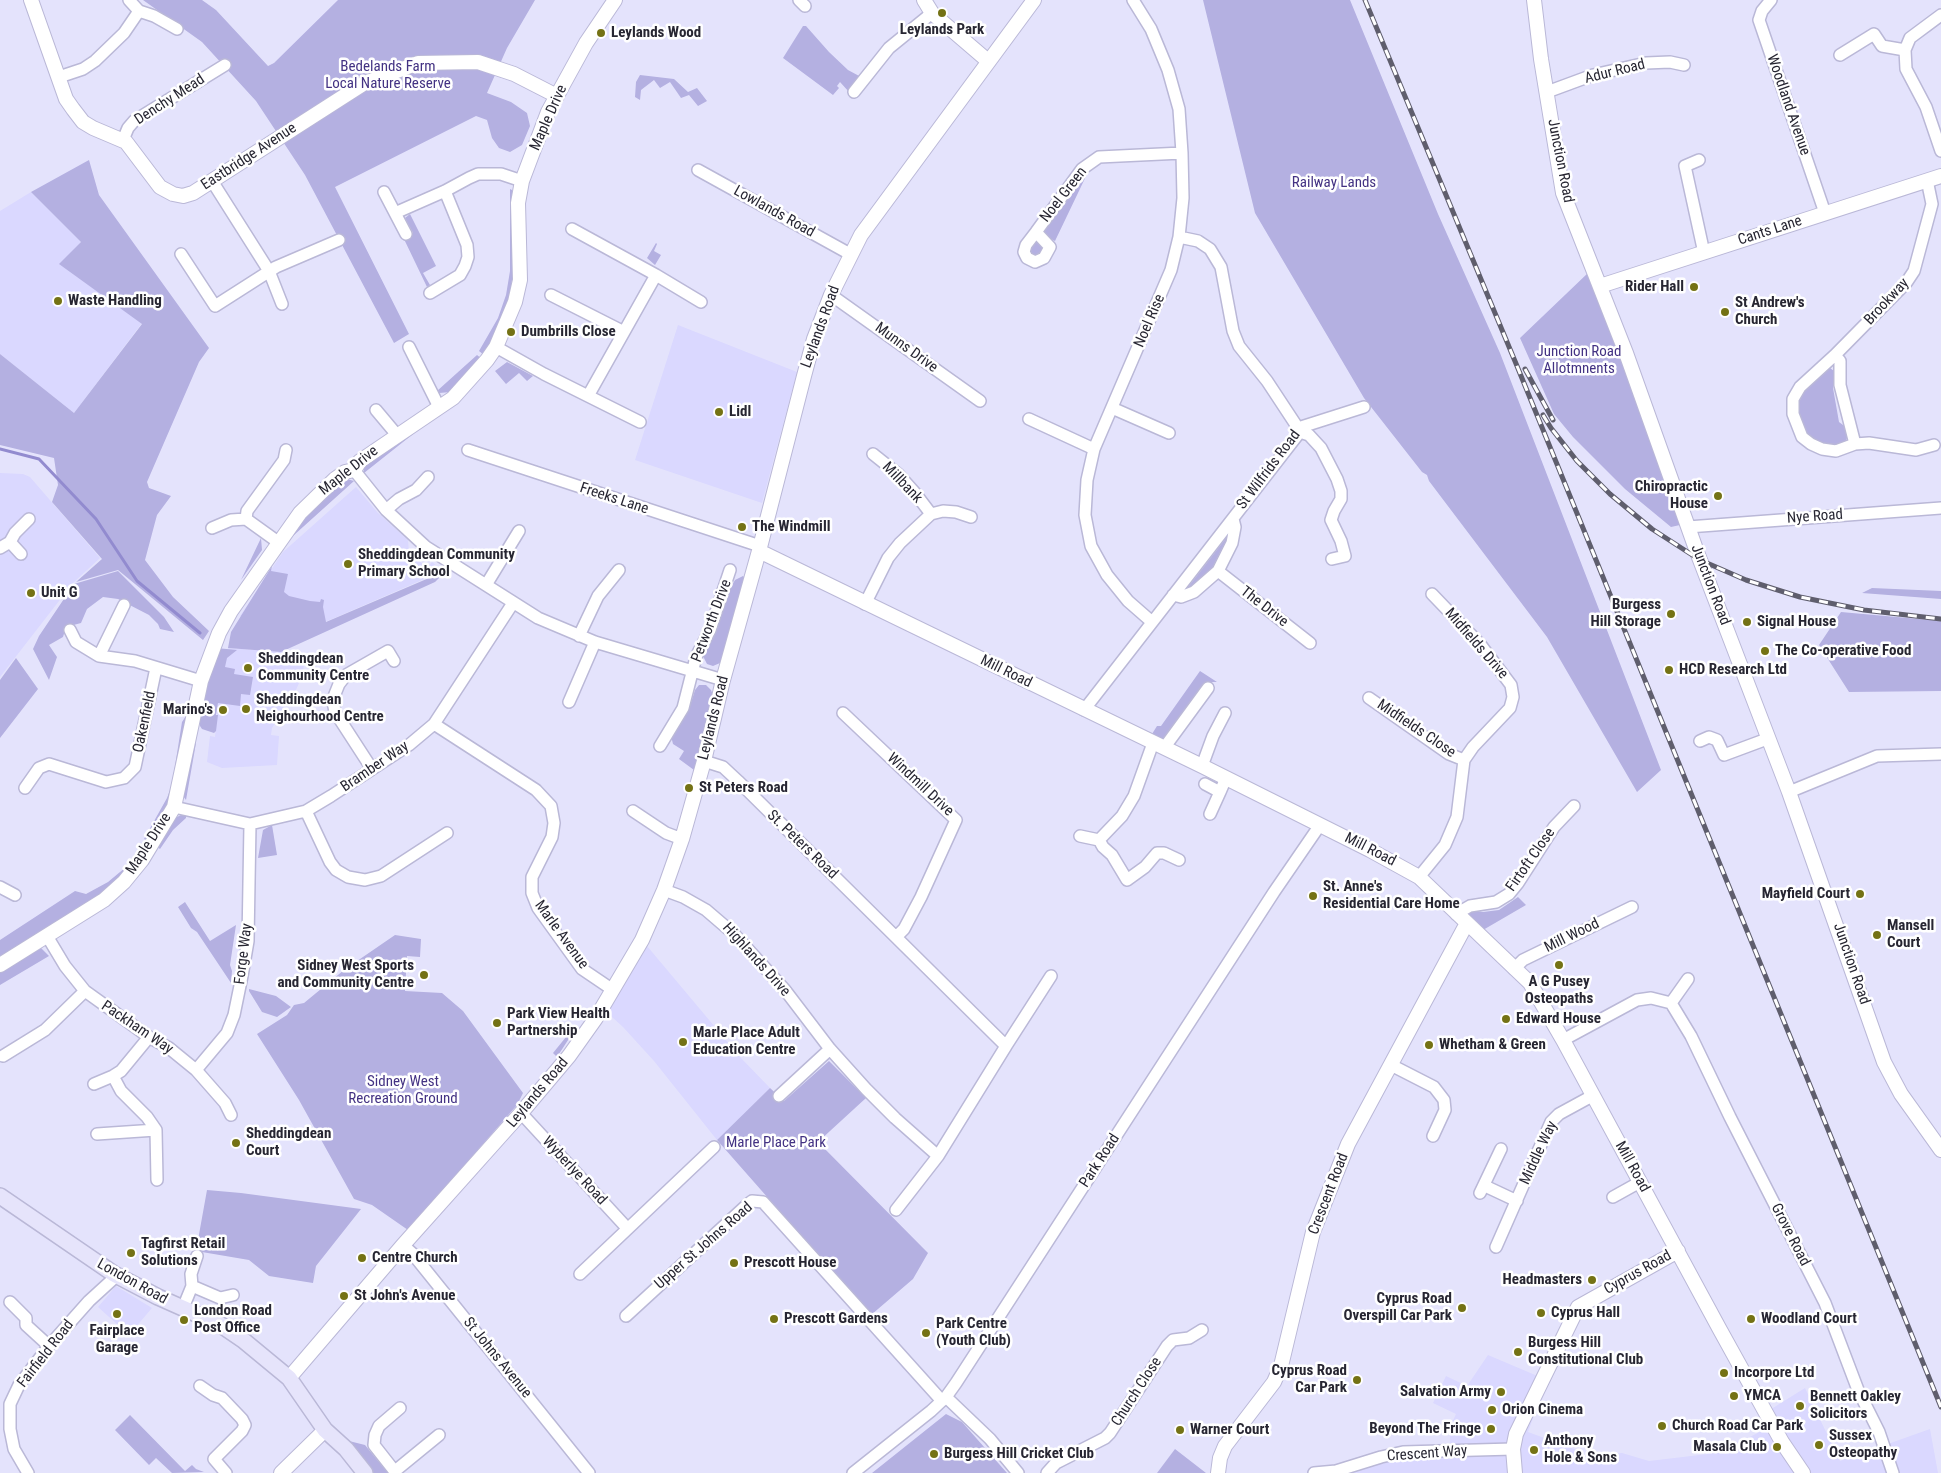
<!DOCTYPE html>
<html>
<head>
<meta charset="utf-8">
<style>
  body { margin:0 }
  canvas { display:block; background:#e4e3fc }
</style>
</head>
<body>
<canvas width="1941" height="1473"></canvas>
<script>
const c = document.querySelector('canvas').getContext('2d');
c.lineJoin = 'round';
function paint(path, color) { c.fillStyle = color; c.fill(path, 'evenodd'); }
const poly = rows => new Path2D(rows.map(r => 'M' + r).join(''));
function trace(path, color, width, dash) { c.strokeStyle = color; c.lineWidth = width; c.lineCap = dash ? 'butt' : 'round'; c.setLineDash(dash || []); c.stroke(path); }
function label(font, color, halo, rows, align = 'center') {
  c.font = font + ' "Roboto Condensed",sans-serif'; c.lineWidth = 5; c.setLineDash([]); c.textBaseline = 'middle'; c.strokeStyle = halo; c.fillStyle = color; for (const [text, x, y, turn = 0] of rows) {
    c.save(); c.translate(x, y); c.rotate((+turn || 0) * Math.PI / 180); c.textAlign = isNaN(turn) ? turn : align; if (halo) c.strokeText(text, 0, 0); c.fillText(text, 0, 0); c.restore();
  }
}
paint(poly([
  [31,192,81,242,60,264,142,323,74,413,0,354,0,211],
  [678,325,797,372,762,503,635,460],
  [0,473,23,474,30,477,100,558,73,583,0,677],
  [356,487,378,513,408,540,409,552,416,558,427,568,432,562,438,567,429,577,279,642,240,616,283,552],
  [228,648,281,652,287,663,292,661,304,663,303,674,292,699,272,728,271,735,279,736,277,765,222,768,207,762,210,736,215,737,216,727,218,703],
  [642,940,741,1058,770,1088,717,1140,654,1061,623,1027,602,1008],
  [116,1286,152,1308,129,1335,98,1307],
  [1488,1355,1547,1380,1528,1432,1577,1450,1574,1457,1622,1453,1649,1461,1708,1454,1706,1449,1717,1444,1742,1441,1775,1424,1768,1411,1805,1388,1840,1461,1930,1429,1938,1473,1343,1473,1382,1461,1450,1451,1450,1427,1456,1414,1433,1403,1446,1376,1467,1386]
]), '#dad8ff');
paint(poly([
  [143,0,202,0,216,10,268,66,274,63,338,0,535,0,507,48,487,93,511,102,527,113,530,126,522,145,510,152,499,148,492,138,487,120,476,116,335,187,409,334,394,343,305,175,256,101,202,42],
  [1203,0,1350,0,1438,214,1500,353,1661,770,1637,792,1547,637,1429,481,1427,475,1422,472,1364,398,1255,213],
  [803,26,806,26,829,52,848,70,861,77,849,92,840,82,837,86,839,88,833,95,783,58],
  [640,75,674,79,688,92,697,88,707,101,698,106,689,95,681,98,670,82,660,88,654,80,641,90,640,100,635,97,636,82],
  [89,160,99,195,209,348,199,362,147,482,149,488,171,496,157,515,145,560,173,597,209,631,203,640,118,570,76,582,102,559,52,502,58,485,54,458,0,445,0,354,74,413,142,324,59,264,81,242,31,192],
  [1089,170,1055,241,1045,236,1043,231],
  [510,189,512,190,513,196,513,272,510,296,502,321,484,355,479,351,498,318,506,295,510,271],
  [410,214,436,266,423,273,430,285,427,287,403,237,413,233,405,218],
  [1037,241,1041,242,1045,252,1035,259,1029,256,1029,247],
  [656,243,657,244,654,251,661,255,655,265,647,258],
  [1589,272,1607,317,1680,525,1671,527,1625,489,1573,437,1554,414,1520,338],
  [477,355,482,359,451,392,439,393,437,391],
  [507,362,533,376,527,381,519,373,506,384,495,371],
  [1830,368,1834,371,1835,378,1833,388,1839,422,1847,428,1848,434,1846,441,1839,446,1824,446,1805,435,1801,426,1799,402,1805,390,1825,370],
  [427,423,364,473,364,467],
  [347,479,354,481,273,554,308,510,340,480],
  [1230,533,1215,568,1193,587,1185,591],
  [261,538,262,550,241,580],
  [272,566,271,571,288,574,284,592,289,596,310,601,320,602,321,599,324,600,323,607,326,622,429,578,438,567,445,572,435,582,281,652,228,648,231,632],
  [118,571,164,617,174,632,160,629,158,624,149,615,118,599,103,597,87,609,81,623,66,627,63,637,49,645,57,657,49,680,33,649,39,636,74,584],
  [743,576,744,577,724,655,720,663,713,666,707,664,704,658,704,651,725,598,735,580],
  [1872,588,1941,591,1941,599,1862,593],
  [1841,612,1941,621,1941,691,1849,692,1819,645],
  [216,648,237,650,227,658,225,667,235,669,234,674,253,677,250,695,241,694,240,706,218,703,216,715,218,715,216,731,214,733,202,729,200,726,200,719,203,685],
  [16,658,38,689,0,738,0,680],
  [1200,671,1217,682,1205,682,1164,740,1152,734,1157,726,1161,726],
  [699,685,706,685,711,690,713,695,694,770,679,759,684,751,673,744,671,736,689,709,695,690],
  [190,710,170,801,149,841,144,839,167,798,172,785,182,722],
  [196,743,186,800,183,796,194,744],
  [183,814,186,815,186,818,173,830,160,849,157,847,175,818],
  [272,825,277,855,258,858,263,830],
  [143,843,147,845,124,874,102,894,0,960,0,940,75,891,86,894,108,882,126,867],
  [1518,897,1526,905,1483,930,1467,913,1470,910,1483,912,1499,910],
  [185,902,210,941,236,925,230,965,232,971,231,983,197,932,191,928,178,907],
  [395,935,421,939,420,957,407,956,405,991,442,993,463,1011,523,1093,517,1105,408,1230,372,1205,354,1199,299,1100,257,1034,287,1015,294,1005,304,1003,344,970],
  [41,948,49,956,0,985,0,973],
  [249,989,276,996,291,1007,277,1017,262,1012,249,991],
  [563,1027,570,1037,557,1057,553,1053,566,1037,561,1029],
  [829,1061,866,1098,818,1142,928,1253,913,1279,871,1315,717,1140,770,1088,784,1101],
  [207,1190,241,1193,361,1209,316,1266,313,1283,269,1276,249,1260,196,1251],
  [946,1414,962,1422,1007,1473,872,1473],
  [130,1415,185,1471,192,1465,196,1469,204,1472,172,1473,156,1458,149,1465,115,1430],
  [345,1440,365,1445,388,1473,372,1473],
  [1175,1449,1206,1473,1157,1473]
]), '#b4b0e1');
trace(poly([
  [0,449,39,459,96,519,137,581,200,633]
]), '#928bcf', 3);
const minor = poly([
  [129,0,139,11,154,16,177,29],
  [799,0,805,6],
  [1133,0,1151,29,1168,70,1179,109,1182,153,1183,198,1179,237,1171,270,1094,449,1087,480,1085,515,1091,546,1107,575,1128,601,1152,622],
  [1771,0,1762,11,1759,20,1825,213],
  [1941,15,1910,38,1905,50,1906,69,1926,107,1941,151],
  [1840,55,1874,34,1882,46,1905,50],
  [59,77,83,69,95,61,124,33,139,11],
  [854,92,889,48,932,13],
  [1547,92,1593,75,1646,63,1670,62,1684,65],
  [123,140,128,128,134,121,225,65],
  [1699,160,1685,166,1704,253],
  [698,170,850,254],
  [1927,180,1932,204,1914,271,1906,283,1835,355,1800,387,1793,399,1793,414,1802,437,1811,444,1822,449,1836,451,1855,444,1869,443,1916,450,1934,445],
  [212,181,269,271,282,304],
  [384,192,395,213],
  [572,229,656,275,588,396],
  [1036,232,1050,247,1044,258,1035,262,1027,258,1024,252,1026,245,1036,232,1082,169,1099,157,1182,153],
  [406,234,395,213,445,191,469,178,478,174,501,174,522,181],
  [1179,237,1198,241,1210,249,1221,267,1233,331,1239,346,1267,381,1298,428],
  [181,254,215,306,276,267,339,240],
  [656,275,701,302],
  [430,293,460,275,465,266,468,257,467,245,445,191],
  [551,295,624,332],
  [831,295,980,401],
  [409,347,439,407],
  [496,347,544,374,640,422],
  [1835,355,1840,361,1840,385,1855,444],
  [1112,408,1169,433],
  [376,410,397,435],
  [1029,419,1094,449],
  [1298,428,1364,407],
  [1300,432,1309,435,1321,448,1337,479,1341,491,1341,499,1334,511,1331,520,1341,541,1345,556,1332,559],
  [468,450,760,546],
  [873,454,898,474,915,493,931,514],
  [354,470,386,510,426,547,538,618,595,642,723,680],
  [386,510,399,499,416,490,428,477],
  [1688,527,1941,508],
  [212,528,231,520,246,519],
  [10,542,21,554],
  [278,542,246,519,247,511,284,460,286,450],
  [0,548,10,542,15,533,29,519],
  [1218,571,1310,643],
  [486,585,519,531],
  [1173,595,1181,597,1194,592,1218,571,1232,543,1235,527,1233,519],
  [865,604,888,558,900,543,931,514,943,511,956,512,971,517],
  [70,630,76,642,99,656,135,661,201,681],
  [579,636,598,596,619,570],
  [99,656,124,605],
  [1369,698,1449,754,1464,760],
  [569,702,595,642],
  [1084,710,1300,432,1298,428],
  [843,713,956,820,921,897,904,929,896,937],
  [434,724,536,790,551,806,554,823,552,837,532,877,532,893,538,908,582,969,613,990],
  [1700,741,1709,737,1717,740,1724,755,1767,739],
  [1153,743,1134,796,1122,816,1099,840,1103,847,1112,855,1127,880,1145,867,1157,853,1164,853,1179,860],
  [660,746,683,708,696,657,710,630,730,570],
  [1164,748,1208,688],
  [704,761,723,767,738,781,1006,1046,1051,976],
  [1202,766,1213,736,1225,713],
  [372,769,335,712,333,701,335,694,339,684,346,675,388,651,394,661],
  [1205,784,1220,792,1226,778],
  [25,788,39,768,49,764,106,782,124,778,135,767,156,668],
  [1789,792,1877,756,1941,754],
  [174,807,250,824,306,811,331,796,409,745,434,724,513,603],
  [306,811,330,862,336,870,348,877,365,880,381,876,447,833],
  [633,811,666,833,682,839],
  [1210,814,1220,792],
  [1080,836,1099,840],
  [1419,877,1445,845,1457,817,1464,760,1473,747,1510,708,1513,697,1511,685,1480,644,1432,594],
  [0,887,15,895],
  [664,890,683,897,706,910,734,934,785,990,830,1049,866,1089,895,1118,938,1156],
  [1456,914,1470,906,1496,902,1509,894,1518,883,1554,827,1574,806],
  [47,936,65,966,85,991,149,1037,169,1048,196,1070,225,1103,231,1115],
  [1514,969,1523,960,1632,907],
  [1671,1003,1688,979],
  [1563,1040,1637,1000,1651,998,1671,1003,1691,1036,1730,1117,1825,1303,1858,1390,1879,1432,1893,1473],
  [3,1056,45,1030,85,991],
  [1391,1065,1434,1087,1444,1100,1445,1110,1433,1136],
  [196,1070,227,1033,234,1015,242,976,248,941,250,824],
  [113,1076,121,1091,147,1117,156,1130,157,1180],
  [94,1084,113,1076,121,1071,149,1037],
  [779,1096,830,1049],
  [521,1113,627,1228],
  [97,1134,156,1130],
  [1485,1186,1517,1201],
  [1480,1193,1501,1149],
  [1613,1197,1640,1182],
  [896,1210,938,1156,1006,1046],
  [403,1245,412,1253,589,1473],
  [1496,1247,1551,1122,1559,1114,1592,1096],
  [580,1274,714,1147],
  [192,1286,220,1298,233,1295],
  [10,1302,26,1318,26,1325,49,1346],
  [183,1308,192,1286,191,1274,197,1256],
  [626,1316,748,1204,752,1201,763,1202,942,1401],
  [200,1386,213,1395,222,1398,242,1419,245,1425,242,1431,214,1459,226,1473],
  [946,1397,990,1439,1018,1473],
  [395,1471,439,1435],
  [28,1473,14,1449,10,1429,10,1404,19,1385,49,1346,89,1301,112,1280,114,1274],
  [396,1473,374,1445,375,1435,379,1426,400,1408],
  [853,1473,931,1411,946,1397,956,1383,1274,892,1320,825],
  [1047,1473,1056,1463,1105,1438,1110,1433,1167,1346,1173,1340,1189,1338,1202,1330],
  [1314,1473,1336,1471,1381,1457,1403,1452,1513,1449]
]);
const tertiary = poly([
  [31,0,66,99,73,109,83,122,93,128,126,142,160,187,173,194,183,196,193,193,363,84,418,63,478,62,514,74,557,96],
  [924,0,932,13,988,61],
  [1534,0,1541,59,1563,193,1626,353,1697,552,1789,792,1884,1062,1901,1094,1941,1150],
  [1600,286,1941,176],
  [759,551,1202,766,1370,850,1419,877,1530,983,1563,1040,1719,1328,1782,1442,1803,1473],
  [0,965,104,900,124,882,142,860,174,807,201,681,219,633,231,611,300,513,335,479,345,472,354,470,360,461,453,398,487,360,496,347,515,302,520,280,518,203,522,181,548,112,586,43,615,0],
  [289,1378,403,1245,521,1113,569,1056,596,1018,642,940,664,890,682,839,704,761,723,680,759,551,804,376,814,339,831,295,861,235,1034,0],
  [281,1473,325,1430],
  [1218,1473,1220,1458,1225,1446,1274,1382,1281,1366,1313,1232,1348,1144,1467,923],
  [1515,1473,1513,1449,1516,1434,1578,1307,1678,1251]
]);
const secondary = poly([
  [0,1196,114,1274,158,1297,221,1325,243,1340,289,1378,325,1430,346,1449,365,1473]
]);
trace(minor, '#bab8d7', 14);
trace(tertiary, '#bab8d7', 16);
trace(secondary, '#bab8d7', 18);
trace(minor, '#fff', 11);
trace(tertiary, '#fff', 14);
trace(secondary, '#e6e4fb', 15);
const rail = poly([
  [1365,0,1517,366,1941,1407],
  [1525,369,1553,420],
  [1543,415,1551,428,1577,461,1610,494,1652,529,1700,560,1746,580,1800,597,1864,610,1941,619]
]);
trace(rail, '#5f5e6d', 5);
trace(rail, '#fff', 3, [9]);
for (const [x, y, r, color] of [
  [942,13,5,"#747215"],
  [601,33,5,"#747215"],
  [1694,287,5,"#747215"],
  [58,301,5,"#747215"],
  [1725,312,5,"#747215"],
  [511,332,5,"#747215"],
  [719,412,5,"#747215"],
  [1718,496,5,"#747215"],
  [742,527,5,"#747215"],
  [348,564,5,"#747215"],
  [31,593,5,"#747215"],
  [1671,614,5,"#747215"],
  [1747,622,5,"#747215"],
  [1765,651,5,"#747215"],
  [248,668,5,"#747215"],
  [1669,670,5,"#747215"],
  [246,709,5,"#747215"],
  [223,710,5,"#747215"],
  [689,788,5,"#747215"],
  [1860,894,5,"#747215"],
  [1313,896,5,"#747215"],
  [1877,935,5,"#747215"],
  [1559,965,5,"#747215"],
  [424,975,5,"#747215"],
  [1506,1019,5,"#747215"],
  [497,1023,5,"#747215"],
  [683,1042,5,"#747215"],
  [1429,1045,5,"#747215"],
  [236,1143,5,"#747215"],
  [131,1253,5,"#747215"],
  [362,1258,5,"#747215"],
  [734,1263,5,"#747215"],
  [1592,1280,5,"#747215"],
  [344,1296,5,"#747215"],
  [1462,1308,5,"#747215"],
  [1541,1313,5,"#747215"],
  [117,1314,5,"#747215"],
  [774,1319,5,"#747215"],
  [1751,1319,5,"#747215"],
  [184,1320,5,"#747215"],
  [926,1333,5,"#747215"],
  [1518,1352,5,"#747215"],
  [1724,1373,5,"#747215"],
  [1357,1380,5,"#747215"],
  [1501,1392,5,"#747215"],
  [1734,1396,5,"#747215"],
  [1800,1406,5,"#747215"],
  [1492,1410,5,"#747215"],
  [1662,1426,5,"#747215"],
  [1491,1429,5,"#747215"],
  [1180,1430,5,"#747215"],
  [1819,1445,5,"#747215"],
  [1777,1447,5,"#747215"],
  [1534,1450,5,"#747215"],
  [934,1454,5,"#747215"]
]) { const dot = new Path2D(); dot.arc(x, y, r, 0, 2 * Math.PI); c.fillStyle = color; c.fill(dot); trace(dot, '#fff', 2); }
label('bold 15px', '#272632', '#fff', [
  ["Leylands Park",942,30,"center"],
  ["Leylands Wood",611,33],
  ["Rider Hall",1684,287,"right"],
  ["Waste Handling",68,301],
  ["St Andrew's",1735,303],
  ["Church",1735,320],
  ["Dumbrills Close",521,332],
  ["Lidl",729,412],
  ["Chiropractic",1708,487,"right"],
  ["House",1708,504,"right"],
  ["The Windmill",752,527],
  ["Sheddingdean Community",358,555],
  ["Primary School",358,572],
  ["Unit G",41,593],
  ["Burgess",1661,605,"right"],
  ["Hill Storage",1661,622,"right"],
  ["Signal House",1757,622],
  ["The Co-operative Food",1775,651],
  ["Sheddingdean",258,659],
  ["Community Centre",258,676],
  ["HCD Research Ltd",1679,670],
  ["Sheddingdean",256,700],
  ["Neighourhood Centre",256,717],
  ["Marino's",213,710,"right"],
  ["St Peters Road",699,788],
  ["St. Anne's",1323,887],
  ["Residential Care Home",1323,904],
  ["Mayfield Court",1850,894,"right"],
  ["Mansell",1887,926],
  ["Court",1887,943],
  ["Sidney West Sports",414,966,"right"],
  ["and Community Centre",414,983,"right"],
  ["A G Pusey",1559,982,"center"],
  ["Osteopaths",1559,999,"center"],
  ["Park View Health",507,1014],
  ["Partnership",507,1031],
  ["Edward House",1516,1019],
  ["Marle Place Adult",693,1033],
  ["Education Centre",693,1050],
  ["Whetham & Green",1439,1045],
  ["Sheddingdean",246,1134],
  ["Court",246,1151],
  ["Tagfirst Retail",141,1244],
  ["Solutions",141,1261],
  ["Centre Church",372,1258],
  ["Prescott House",744,1263],
  ["Headmasters",1582,1280,"right"],
  ["St John's Avenue",354,1296],
  ["Cyprus Road",1452,1299,"right"],
  ["Overspill Car Park",1452,1316,"right"],
  ["London Road",194,1311],
  ["Post Office",194,1328],
  ["Cyprus Hall",1551,1313],
  ["Prescott Gardens",784,1319],
  ["Woodland Court",1761,1319],
  ["Park Centre",936,1324],
  ["(Youth Club)",936,1341],
  ["Fairplace",117,1331,"center"],
  ["Garage",117,1348,"center"],
  ["Burgess Hill",1528,1343],
  ["Constitutional Club",1528,1360],
  ["Cyprus Road",1347,1371,"right"],
  ["Car Park",1347,1388,"right"],
  ["Incorpore Ltd",1734,1373],
  ["Salvation Army",1491,1392,"right"],
  ["YMCA",1744,1396],
  ["Bennett Oakley",1810,1397],
  ["Solicitors",1810,1414],
  ["Orion Cinema",1502,1410],
  ["Church Road Car Park",1672,1426],
  ["Beyond The Fringe",1481,1429,"right"],
  ["Warner Court",1190,1430],
  ["Sussex",1829,1436],
  ["Osteopathy",1829,1453],
  ["Anthony",1544,1441],
  ["Hole & Sons",1544,1458],
  ["Masala Club",1767,1447,"right"],
  ["Burgess Hill Cricket Club",944,1454]
], 'left');
label('15px', '#433283', '#fff', [
  ["Bedelands Farm",388,67],
  ["Local Nature Reserve",388,84],
  ["Railway Lands",1334,183],
  ["Junction Road",1579,352],
  ["Allotmnents",1579,369],
  ["Sidney West",403,1082],
  ["Recreation Ground",403,1099],
  ["Marle Place Park",776,1143]
]);
label('15px', '#272632', '#fff', [
  ["Adur Road",1615,72,-14],
  ["Denchy Mead",170,100,-33],
  ["Woodland Avenue",1788,105,71],
  ["Maple Drive",549,118,-66],
  ["Eastbridge Avenue",249,157,-33],
  ["Junction Road",1560,161,79],
  ["Noel Green",1064,195,-52],
  ["Lowlands Road",774,212,29],
  ["Cants Lane",1770,231,-18],
  ["Brookway",1887,302,-47],
  ["Noel Rise",1150,321,-67],
  ["Leylands Road",821,327,-70],
  ["Munns Drive",906,348,36],
  ["St Wilfrids Road",1269,470,-53],
  ["Maple Drive",349,471,-38],
  ["Millbank",902,483,46],
  ["Freeks Lane",614,499,18],
  ["Nye Road",1815,517,-4],
  ["Junction Road",1710,585,69],
  ["The Drive",1264,607,38],
  ["Petworth Drive",712,621,-69],
  ["Midfields Drive",1476,644,49],
  ["Mill Road",1006,672,26],
  ["Leylands Road",714,718,-76],
  ["Oakenfield",145,722,-78],
  ["Midfields Close",1416,729,34],
  ["Bramber Way",375,767,-34],
  ["Windmill Drive",920,785,43],
  ["Maple Drive",149,844,-57],
  ["St. Peters Road",802,845,44],
  ["Mill Road",1370,850,27],
  ["Firtoft Close",1531,860,-55],
  ["Marle Avenue",561,935,54],
  ["Mill Wood",1572,936,-26],
  ["Forge Way",244,954,-83],
  ["Highlands Drive",756,960,48],
  ["Junction Road",1851,964,71],
  ["Packham Way",137,1028,34],
  ["Leylands Road",538,1093,-50],
  ["Middle Way",1539,1153,-65],
  ["Park Road",1100,1161,-57],
  ["Mill Road",1632,1167,61],
  ["Wyberlye Road",574,1171,47],
  ["Crescent Road",1329,1194,-69],
  ["Grove Road",1790,1235,63],
  ["Upper St Johns Road",704,1246,-41],
  ["Cyprus Road",1638,1273,-29],
  ["London Road",132,1282,29],
  ["Fairfield Road",46,1354,-52],
  ["St Johns Avenue",497,1358,51],
  ["Church Close",1137,1392,-57],
  ["Crescent Way",1427,1454,-4]
]);
</script>
</body>
</html>
